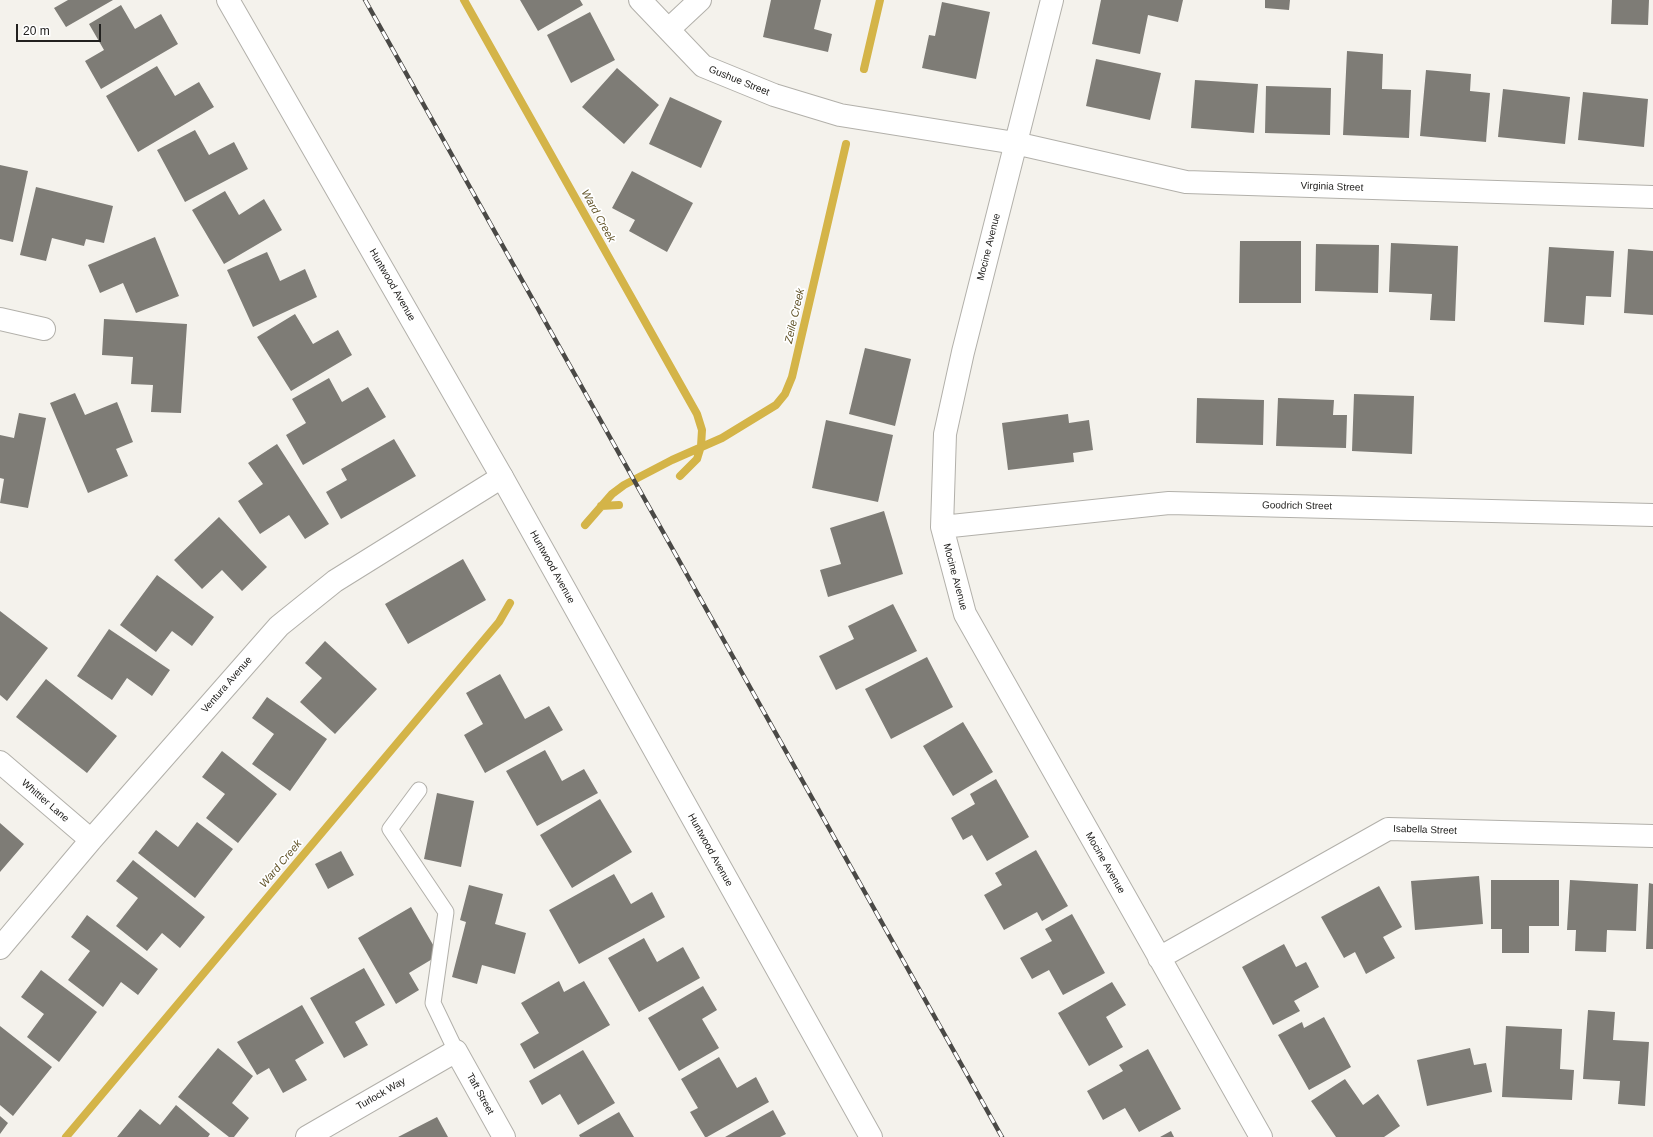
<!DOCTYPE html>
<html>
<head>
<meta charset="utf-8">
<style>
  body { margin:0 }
  #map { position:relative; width:1653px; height:1137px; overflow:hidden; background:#f4f2ec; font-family:Arial,sans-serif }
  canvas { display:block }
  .scale { position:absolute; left:16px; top:24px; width:85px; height:18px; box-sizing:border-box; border:2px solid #22211f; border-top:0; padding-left:5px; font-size:12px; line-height:14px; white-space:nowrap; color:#22211f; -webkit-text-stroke:3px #fff; paint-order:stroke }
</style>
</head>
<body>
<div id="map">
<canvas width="1653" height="1137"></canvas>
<div class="scale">20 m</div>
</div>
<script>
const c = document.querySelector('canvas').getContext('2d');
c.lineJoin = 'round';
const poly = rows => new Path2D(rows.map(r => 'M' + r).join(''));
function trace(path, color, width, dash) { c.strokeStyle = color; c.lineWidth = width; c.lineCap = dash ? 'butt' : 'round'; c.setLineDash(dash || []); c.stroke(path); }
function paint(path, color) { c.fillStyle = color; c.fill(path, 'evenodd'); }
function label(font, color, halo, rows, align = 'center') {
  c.font = font + ' Arial,sans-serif'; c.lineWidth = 3.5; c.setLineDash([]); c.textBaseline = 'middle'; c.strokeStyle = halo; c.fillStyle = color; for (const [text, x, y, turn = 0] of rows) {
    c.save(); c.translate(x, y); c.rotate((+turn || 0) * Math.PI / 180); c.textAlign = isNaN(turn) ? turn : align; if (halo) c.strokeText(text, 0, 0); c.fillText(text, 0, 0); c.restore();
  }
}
trace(poly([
  [464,0,697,414,702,430,701,446,697,459,680,476],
  [864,69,880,0],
  [601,506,619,505],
  [585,525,612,494,624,485,672,460,722,438,776,405,785,394,792,377,846,144],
  [66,1137,499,622,510,603]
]), '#d4b448', 8);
paint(poly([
  [68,0,113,0,66,27,54,8],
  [520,0,580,0,583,5,538,31],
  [771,0,821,0,814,29,832,34,828,52,763,37],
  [1101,0,1183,0,1178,22,1148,15,1140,54,1092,44],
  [1265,0,1290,0,1289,10,1265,8],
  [1612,0,1649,0,1648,25,1611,24],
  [942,2,990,12,976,79,922,68,929,35,935,36],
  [121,5,135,29,161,14,178,44,101,89,85,61,104,50,89,24],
  [590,12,615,60,571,83,547,35],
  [1347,51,1383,54,1382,89,1411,90,1409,138,1343,135],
  [1096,59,1161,73,1150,120,1086,106],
  [157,66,175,96,199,82,214,107,138,152,106,96],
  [617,68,659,105,624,144,582,107],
  [1426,70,1471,74,1470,91,1490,93,1486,142,1420,136],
  [1195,80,1258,84,1254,133,1191,128],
  [1266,86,1331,88,1330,135,1265,133],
  [1503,89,1570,97,1565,144,1498,137],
  [1583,92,1648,99,1644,147,1578,140],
  [670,97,722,121,701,168,649,144],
  [195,130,209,155,234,142,248,169,185,202,157,150],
  [0,165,28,171,13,242,0,239],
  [632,171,693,203,667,252,629,231,635,220,612,208],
  [36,187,113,206,104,243,86,239,84,246,52,238,46,261,20,255],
  [225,191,239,215,264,199,282,230,224,264,192,210],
  [155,237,179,296,136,313,123,283,100,293,88,265],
  [1240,241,1301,241,1301,303,1239,303],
  [1391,243,1458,246,1455,321,1430,320,1432,294,1389,292],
  [1316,244,1379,245,1378,293,1315,291],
  [1549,247,1614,251,1611,297,1586,296,1584,325,1544,322],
  [1628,249,1653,251,1653,315,1624,313],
  [267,252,280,281,305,269,317,297,253,327,227,270],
  [295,314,313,344,338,330,352,355,291,391,257,337],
  [104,319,187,324,181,413,151,412,153,385,131,384,133,357,102,355],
  [865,348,911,359,895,426,849,414],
  [329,378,342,402,368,387,386,417,303,465,286,435,306,423,292,399],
  [75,393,85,415,117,402,133,442,116,449,128,476,88,493,50,403],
  [1354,394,1414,396,1412,454,1352,451],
  [1197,398,1264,400,1263,445,1196,443],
  [1278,398,1334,400,1333,415,1347,415,1346,448,1276,446],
  [19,413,46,418,28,508,0,503,4,479,0,478,0,435,14,438],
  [1068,414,1069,423,1089,420,1093,450,1073,453,1074,462,1008,470,1002,423],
  [826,420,893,435,878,502,812,488],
  [394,439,416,476,341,519,326,492,347,480,341,469],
  [277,444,329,524,305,539,289,515,260,534,238,501,263,484,248,463],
  [884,511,903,574,828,597,820,570,841,564,830,528],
  [219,517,267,567,242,591,222,570,202,589,174,560],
  [463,559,486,600,408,644,385,604],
  [157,575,214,617,192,646,172,631,156,652,120,625],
  [893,604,917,651,836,690,819,656,854,639,848,626],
  [0,611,48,648,7,701,0,695],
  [109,629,170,670,152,696,127,678,112,700,77,676],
  [325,641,377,689,335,734,300,702,322,678,305,663],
  [927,657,953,707,891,739,865,689],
  [500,674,525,719,549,706,563,730,485,773,464,735,483,724,466,693],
  [46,679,117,736,87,773,16,717],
  [267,697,327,739,290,791,252,764,274,734,252,718],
  [963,722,993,772,953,796,923,746],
  [545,750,562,781,584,769,598,793,537,826,506,771],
  [222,751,277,794,238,843,206,818,225,794,202,777],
  [996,779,1029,837,987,861,972,835,963,840,951,818,975,804,970,794],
  [437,793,474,801,461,867,424,859],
  [600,799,632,852,572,888,540,835],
  [197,822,233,849,195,898,138,853,156,830,178,847],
  [0,823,24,844,0,872],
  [1036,850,1068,906,1042,921,1037,912,1004,930,984,895,1002,885,995,873],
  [341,851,354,875,328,889,315,864],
  [133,860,205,917,180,948,162,933,147,951,116,926,138,898,116,881],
  [614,874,631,904,652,892,665,917,579,964,549,910],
  [1479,876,1483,924,1415,930,1411,881],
  [1491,880,1559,880,1559,926,1529,926,1529,953,1502,953,1502,929,1491,929],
  [1570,880,1638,884,1636,931,1607,930,1606,952,1575,951,1576,930,1567,930],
  [1649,883,1653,884,1653,949,1646,949],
  [469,885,503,894,495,924,526,933,515,974,482,965,477,984,452,977,466,922,460,920],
  [1379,886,1402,927,1383,937,1395,958,1366,974,1355,952,1344,958,1321,917],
  [411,907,439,955,409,973,419,990,396,1004,358,938],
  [1072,914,1105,973,1063,995,1049,970,1032,979,1020,958,1052,941,1045,929],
  [87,915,158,969,138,995,121,982,103,1007,68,980,90,951,71,937],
  [644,938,657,962,683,947,700,978,639,1012,608,958],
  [1284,944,1296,967,1306,962,1319,987,1294,1001,1300,1011,1273,1025,1242,967],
  [364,968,385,1005,355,1022,368,1045,344,1058,310,998],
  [41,970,97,1012,59,1062,27,1037,44,1014,21,997],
  [559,981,564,992,584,981,610,1025,534,1069,520,1044,539,1033,521,1003],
  [1112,982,1126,1005,1106,1017,1123,1047,1089,1066,1058,1013],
  [703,986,717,1010,702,1019,719,1048,679,1071,648,1018],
  [302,1005,324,1043,295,1060,307,1080,283,1093,269,1068,257,1075,237,1042],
  [1588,1010,1615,1012,1613,1040,1649,1042,1645,1106,1618,1104,1620,1081,1583,1079],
  [1324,1017,1351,1067,1309,1090,1278,1035,1302,1022,1304,1028],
  [0,1026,52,1067,13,1116,0,1105],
  [1506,1026,1562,1029,1560,1069,1574,1070,1572,1100,1502,1097],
  [218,1048,253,1076,232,1103,249,1118,234,1137,229,1137,178,1097],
  [1470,1048,1474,1065,1486,1063,1492,1092,1427,1106,1417,1060],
  [1148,1049,1181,1109,1139,1132,1125,1108,1103,1120,1087,1091,1123,1071,1119,1065],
  [583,1050,615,1103,578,1125,560,1094,542,1105,529,1081],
  [719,1057,737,1088,756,1077,769,1102,707,1137,705,1137,690,1112,698,1108,681,1079],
  [1345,1079,1363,1105,1378,1094,1400,1126,1384,1137,1336,1137,1311,1101],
  [176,1105,210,1134,208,1137,117,1137,140,1109,160,1125],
  [773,1110,786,1134,780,1137,725,1137],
  [619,1112,634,1137,580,1137,579,1135],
  [0,1116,8,1123,0,1134],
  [437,1117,448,1137,398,1137],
  [1171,1131,1174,1137,1160,1137]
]), '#7e7c76');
const service = poly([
  [419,790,390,829,446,912,433,1003,456,1051]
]);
const minor = poly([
  [640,0,703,66,774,95,840,115,1015,143,1186,182,1653,197],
  [1052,0,963,352,945,434,942,527,965,614,1261,1137],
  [669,29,700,0],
  [0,319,44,329],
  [942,527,1169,503,1653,515],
  [0,762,91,840],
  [0,948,91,840,279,626,335,581,502,477],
  [1159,958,1388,829,1653,836],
  [307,1137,456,1051,504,1137]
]);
const tertiary = poly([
  [228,0,502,477,871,1137]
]);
trace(service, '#b2b0aa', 17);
trace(minor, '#b2b0aa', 24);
trace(tertiary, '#b2b0aa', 24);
trace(service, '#fff', 15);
trace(minor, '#fff', 22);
trace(tertiary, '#fff', 22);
const rail = poly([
  [365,0,1002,1137]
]);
trace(rail, '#4a4946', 4.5);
trace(rail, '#fff', 3, [9]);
label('10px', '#22211f', '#fff', [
  ["Gushue Street",739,81,22],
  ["Virginia Street",1332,187,2],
  ["Mocine Avenue",989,247,-76],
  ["Huntwood Avenue",392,285,60],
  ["Goodrich Street",1297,506,1],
  ["Huntwood Avenue",552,567,61],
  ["Mocine Avenue",955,577,75],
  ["Ventura Avenue",227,685,-49],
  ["Whittier Lane",45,801,41],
  ["Isabella Street",1425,830,2],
  ["Huntwood Avenue",710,850,61],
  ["Mocine Avenue",1105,863,60],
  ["Turlock Way",381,1094,-30],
  ["Taft Street",480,1094,61]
]);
label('italic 11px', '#625429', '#fff', [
  ["Ward Creek",598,216,61],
  ["Zeile Creek",795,316,-77],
  ["Ward Creek",281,864,-50]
]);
</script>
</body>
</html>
